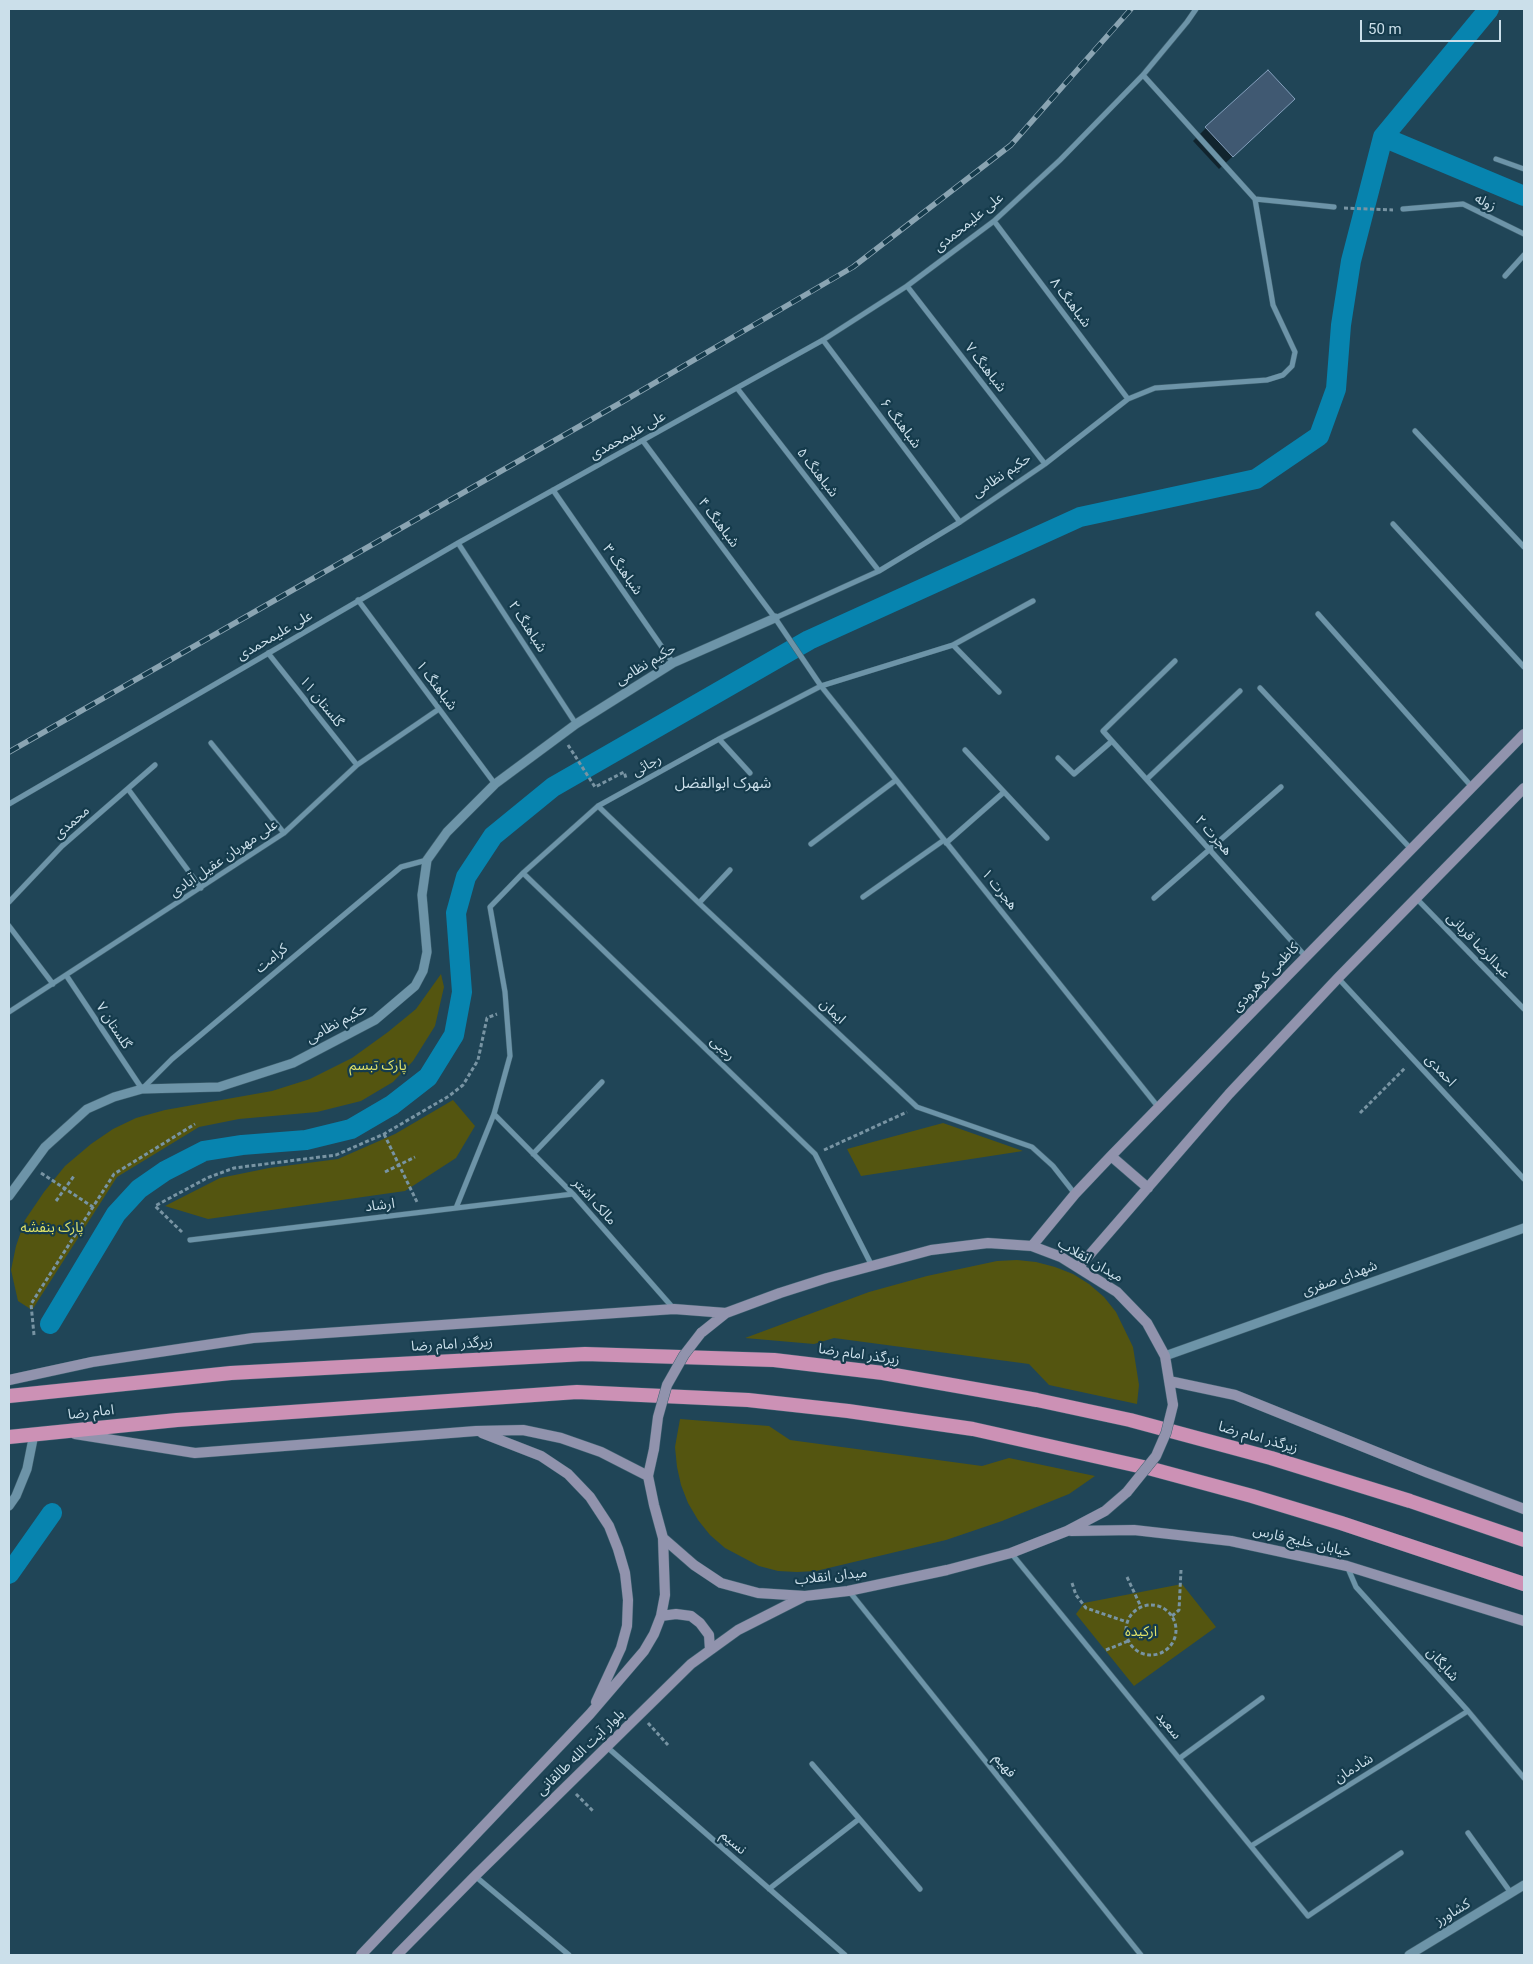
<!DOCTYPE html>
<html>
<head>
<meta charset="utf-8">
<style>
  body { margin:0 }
  #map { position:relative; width:1533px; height:1964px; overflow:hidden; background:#204557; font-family:Roboto,sans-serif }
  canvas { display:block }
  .frame { position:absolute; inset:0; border:10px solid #cbdfea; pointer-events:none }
  .scale { position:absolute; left:1360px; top:20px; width:141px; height:22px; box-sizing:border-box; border:2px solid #cbdfea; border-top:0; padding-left:6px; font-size:15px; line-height:18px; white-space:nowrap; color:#cbdfea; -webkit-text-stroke:4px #153b4c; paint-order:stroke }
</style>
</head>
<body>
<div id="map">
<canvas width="1533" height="1964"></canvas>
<div class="frame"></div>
<div class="scale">50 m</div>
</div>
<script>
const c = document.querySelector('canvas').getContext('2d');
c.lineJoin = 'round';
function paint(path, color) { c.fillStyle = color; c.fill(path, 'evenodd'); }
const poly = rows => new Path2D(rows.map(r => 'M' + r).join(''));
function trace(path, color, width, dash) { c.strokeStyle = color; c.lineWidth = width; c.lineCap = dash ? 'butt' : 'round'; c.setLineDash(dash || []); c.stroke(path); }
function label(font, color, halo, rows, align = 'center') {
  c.font = font + ' Roboto,"Noto Sans Arabic",sans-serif'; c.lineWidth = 4.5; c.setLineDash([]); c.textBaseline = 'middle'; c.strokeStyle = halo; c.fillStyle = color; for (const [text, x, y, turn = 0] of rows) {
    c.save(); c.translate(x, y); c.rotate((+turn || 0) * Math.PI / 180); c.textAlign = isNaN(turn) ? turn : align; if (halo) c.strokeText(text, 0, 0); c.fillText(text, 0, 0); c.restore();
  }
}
paint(poly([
  [441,974,444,987,435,1026,413,1061,393,1082,361,1101,317,1112,239,1119,199,1127,117,1177,32,1310,18,1301,11,1270,16,1246,25,1220,44,1192,65,1166,91,1144,113,1129,136,1118,165,1110,272,1091,310,1079,352,1058,388,1032,416,1009],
  [453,1100,475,1126,456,1158,405,1191,208,1219,165,1206,220,1178,269,1168,338,1159,395,1134],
  [943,1123,1023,1151,861,1176,847,1149],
  [1017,1260,1036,1262,1055,1267,1073,1274,1089,1284,1104,1297,1116,1312,1133,1347,1139,1385,1137,1404,1049,1385,1029,1364,834,1338,814,1344,745,1338,869,1292,927,1276,997,1261],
  [680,1419,769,1426,790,1440,982,1466,1009,1458,1095,1476,1069,1494,1002,1521,946,1540,816,1571,797,1572,778,1571,759,1566,725,1548,710,1535,698,1520,688,1503,681,1485,677,1467,675,1447],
  [1182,1584,1216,1627,1134,1686,1076,1614,1084,1603]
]), '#545510');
paint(poly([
  [1281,112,1219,169,1193,141,1206,128]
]), '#0007');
trace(poly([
  [1383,137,1524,196],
  [50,1324,116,1214,139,1189,165,1171,204,1151,242,1145,306,1140,351,1129,392,1105,428,1077,454,1035,462,992,456,913,466,877,493,836,553,787,809,640,1080,517,1256,479,1319,436,1336,389,1341,325,1351,261,1383,137,1489,9],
  [9,1574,52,1513]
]), '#0784af', 20);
const building = poly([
  [1268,70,1295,99,1233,157,1205,127,1268,70]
]);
paint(building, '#405972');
trace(building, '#85a0bd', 1);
const minor = poly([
  [1143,75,1255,199,1334,207],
  [1496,159,1524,169],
  [1403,209,1463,204,1524,234],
  [994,221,1128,399],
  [1505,276,1524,255],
  [907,286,1045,464],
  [823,340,960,522],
  [737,388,879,571],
  [1415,431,1524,547],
  [643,441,775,618,821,686,1159,1108],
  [553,490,673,663],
  [1393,524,1524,667],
  [458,543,576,724],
  [358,600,495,784],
  [1318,614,1472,787],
  [775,618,879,571,960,522,1045,464,1128,399,1155,388,1267,380,1283,375,1292,366,1295,352,1273,305,1255,199],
  [953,645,999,692],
  [268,653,357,765],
  [1175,661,1103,731,1306,957],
  [1260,688,1411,849],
  [719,739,750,773],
  [211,743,284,833],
  [965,750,1047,838],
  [1058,758,1074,774,1112,741],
  [1147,779,1240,691],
  [128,789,201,888],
  [9,804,458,543,823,340,907,286,994,221,1060,160,1143,75,1187,22,1196,9],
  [598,806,699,903,917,1107,1032,1147,1053,1166,1075,1194],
  [946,843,1004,792],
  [811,844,896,780],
  [523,873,815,1154,872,1266],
  [863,897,944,840],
  [1154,898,1281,787],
  [1416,898,1524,1009],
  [9,902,62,846,155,765],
  [699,903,730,870],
  [9,926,53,984],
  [66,975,142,1089,172,1059,401,867,427,860],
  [1338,978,1524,1179],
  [9,1012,284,833,357,765,439,709],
  [494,1114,573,1194,674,1309],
  [533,1154,602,1082],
  [456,1208,494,1114,510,1056,505,992,490,907,523,873,598,806,719,739,821,686,953,645,1033,601],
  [190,1240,573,1194],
  [1011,1553,1308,1916,1401,1853],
  [1347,1566,1356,1587,1468,1711,1524,1778],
  [849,1591,1141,1955],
  [607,1747,845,1955],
  [1180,1758,1262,1698],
  [812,1764,920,1889],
  [1468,1833,1511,1893],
  [1251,1846,1468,1711],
  [475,1876,569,1955],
  [769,1889,859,1819]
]);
const tertiary = poly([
  [9,1196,45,1147,87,1109,114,1097,142,1089,219,1087,293,1063,375,1020,415,986,423,971,427,952,422,895,427,860,447,832,495,784,576,724,673,663,775,618],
  [1165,1356,1524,1228],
  [9,1506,16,1496,27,1469,34,1434],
  [1409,1955,1524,1885]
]);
const secondary = poly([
  [1111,1156,1148,1188],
  [1032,1246,1075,1194,1111,1156,1524,734],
  [1079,1267,1229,1094,1338,978,1524,788],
  [701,1333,726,1313,780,1293,827,1278,931,1250,988,1243,1032,1246,1061,1257,1117,1292,1147,1323,1165,1356,1173,1405],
  [9,1380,92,1362,253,1338,674,1309,726,1313],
  [1169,1381,1235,1395,1426,1472,1524,1509],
  [482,1433,541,1456,568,1474,590,1497,609,1526,618,1549,625,1573,628,1600,627,1626,621,1648,596,1702],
  [75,1434,195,1453,476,1431,523,1430,561,1438,601,1452,648,1476],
  [654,1449,648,1476,654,1505,663,1538,694,1565,721,1583,758,1593,805,1596,848,1591,947,1570,1011,1553,1067,1531,1105,1511,1127,1492],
  [1071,1531,1134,1530,1231,1541,1347,1566,1524,1621],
  [661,1616,676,1614,691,1616,700,1623,709,1635,710,1650],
  [361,1955,590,1714,644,1651,654,1634,661,1616,665,1595,663,1538],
  [397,1955,475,1876,691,1664,738,1630,805,1596]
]);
const trunk = poly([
  [9,1396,231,1373,585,1354,774,1360,883,1373,1037,1400,1130,1420,1271,1458,1410,1501,1524,1540],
  [9,1437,177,1420,577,1392,748,1400,848,1411,973,1429,1152,1469,1252,1496,1341,1523,1524,1584]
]);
trace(minor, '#3f6170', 6);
trace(tertiary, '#3f6170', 10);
trace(secondary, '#3f6170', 11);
trace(trunk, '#3f6170', 15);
trace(poly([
  [1344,208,1393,210],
  [568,745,595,787,624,772,626,778],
  [1360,1113,1406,1067],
  [384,1134,417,1202],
  [824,1150,907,1112],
  [385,1172,415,1157],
  [41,1173,93,1207],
  [56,1201,74,1176],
  [182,1232,155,1206,207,1178,234,1168,336,1155,384,1134,449,1096,463,1085,478,1060,487,1018,497,1014],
  [34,1335,31,1304,114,1174,195,1124],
  [1127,1577,1141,1607],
  [1072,1583,1076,1595,1086,1608,1127,1622],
  '1126 1630a25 25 0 1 1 50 0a25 25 0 1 1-50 0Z',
  [1172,1616,1179,1610,1181,1570],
  [1106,1650,1128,1641],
  [648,1723,668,1745],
  [576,1794,593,1811]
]), '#7894a3', 3, [4, 2.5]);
trace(minor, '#6d94a8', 5);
trace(tertiary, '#6d94a8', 9);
trace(secondary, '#9193ad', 10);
trace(trunk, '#cc91b5', 14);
const rail = poly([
  [9,752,622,402,853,267,1011,145,1131,9]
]);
trace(rail, '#8aa4b2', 5.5);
trace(rail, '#153b4c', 4, [11]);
const secondaryBridge = poly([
  [654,1449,658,1417,667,1385,684,1355,701,1333],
  [1127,1492,1156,1456,1166,1433,1173,1405]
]);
trace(secondaryBridge, '#3f6170', 11, []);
trace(secondaryBridge, '#9193ad', 10);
label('14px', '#cbdfea', '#153b4c', [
  ["زوله",1485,203,26],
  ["علی علیمحمدی",969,223,-39],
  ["شباهنگ ۸",1070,303,53],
  ["شباهنگ ۷",985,368,52],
  ["شباهنگ ۶",900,424,53],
  ["علی علیمحمدی",628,436,-29],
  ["شباهنگ ۵",817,473,52],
  ["حکیم نظامی",1002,476,-34],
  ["شباهنگ ۴",718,523,53],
  ["شباهنگ ۳",622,570,55],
  ["شباهنگ ۲",527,627,57],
  ["علی علیمحمدی",275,636,-30],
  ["حکیم نظامی",646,665,-31],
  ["شباهنگ ۱",436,686,53],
  ["گلستان ۱۱",321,702,51],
  ["رجائی",647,766,-29],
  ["محمدی",72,823,-41],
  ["هجرت ۲",1213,836,48],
  ["علی مهربان عقیل آبادی",224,859,-34],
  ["هجرت ۱",999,890,51],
  ["عبدالرضا قربانی",1478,946,46],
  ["کرامت",272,959,-40],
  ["کاظمی کرهرودی",1266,978,-46],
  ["ایمان",832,1012,43],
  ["حکیم نظامی",337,1024,-29],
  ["گلستان ۷",113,1026,57],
  ["رجبی",722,1049,44],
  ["احمدی",1440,1071,47],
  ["مالک اشتر",594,1202,48],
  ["ارشاد",380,1206,-7],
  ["میدان انقلاب",1090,1261,30],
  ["شهدای صفری",1340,1279,-20],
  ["زیرگذر امام رضا",452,1345,-3],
  ["زیرگذر امام رضا",859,1355,8],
  ["امام رضا",91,1413,-6],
  ["زیرگذر امام رضا",1258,1438,16],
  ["خیابان خلیج فارس",1302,1542,13],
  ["میدان انقلاب",831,1577,-6],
  ["شایگان",1442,1665,48],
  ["سعید",1168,1726,50],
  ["بلوار آیت الله طالقانی",581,1753,-44],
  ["فهیم",1004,1766,51],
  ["شادمان",1354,1769,-32],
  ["نسیم",733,1843,41],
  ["کشاورز",1453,1913,-31]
]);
label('14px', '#dfe269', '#153b4c', [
  ["پارک تبسم",378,1066],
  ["پارک بنفشه",52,1228],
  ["ارکیده",1141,1632]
]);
label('15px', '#cbdfea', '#153b4c', [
  ["شهرک ابوالفضل",723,784]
]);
</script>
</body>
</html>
